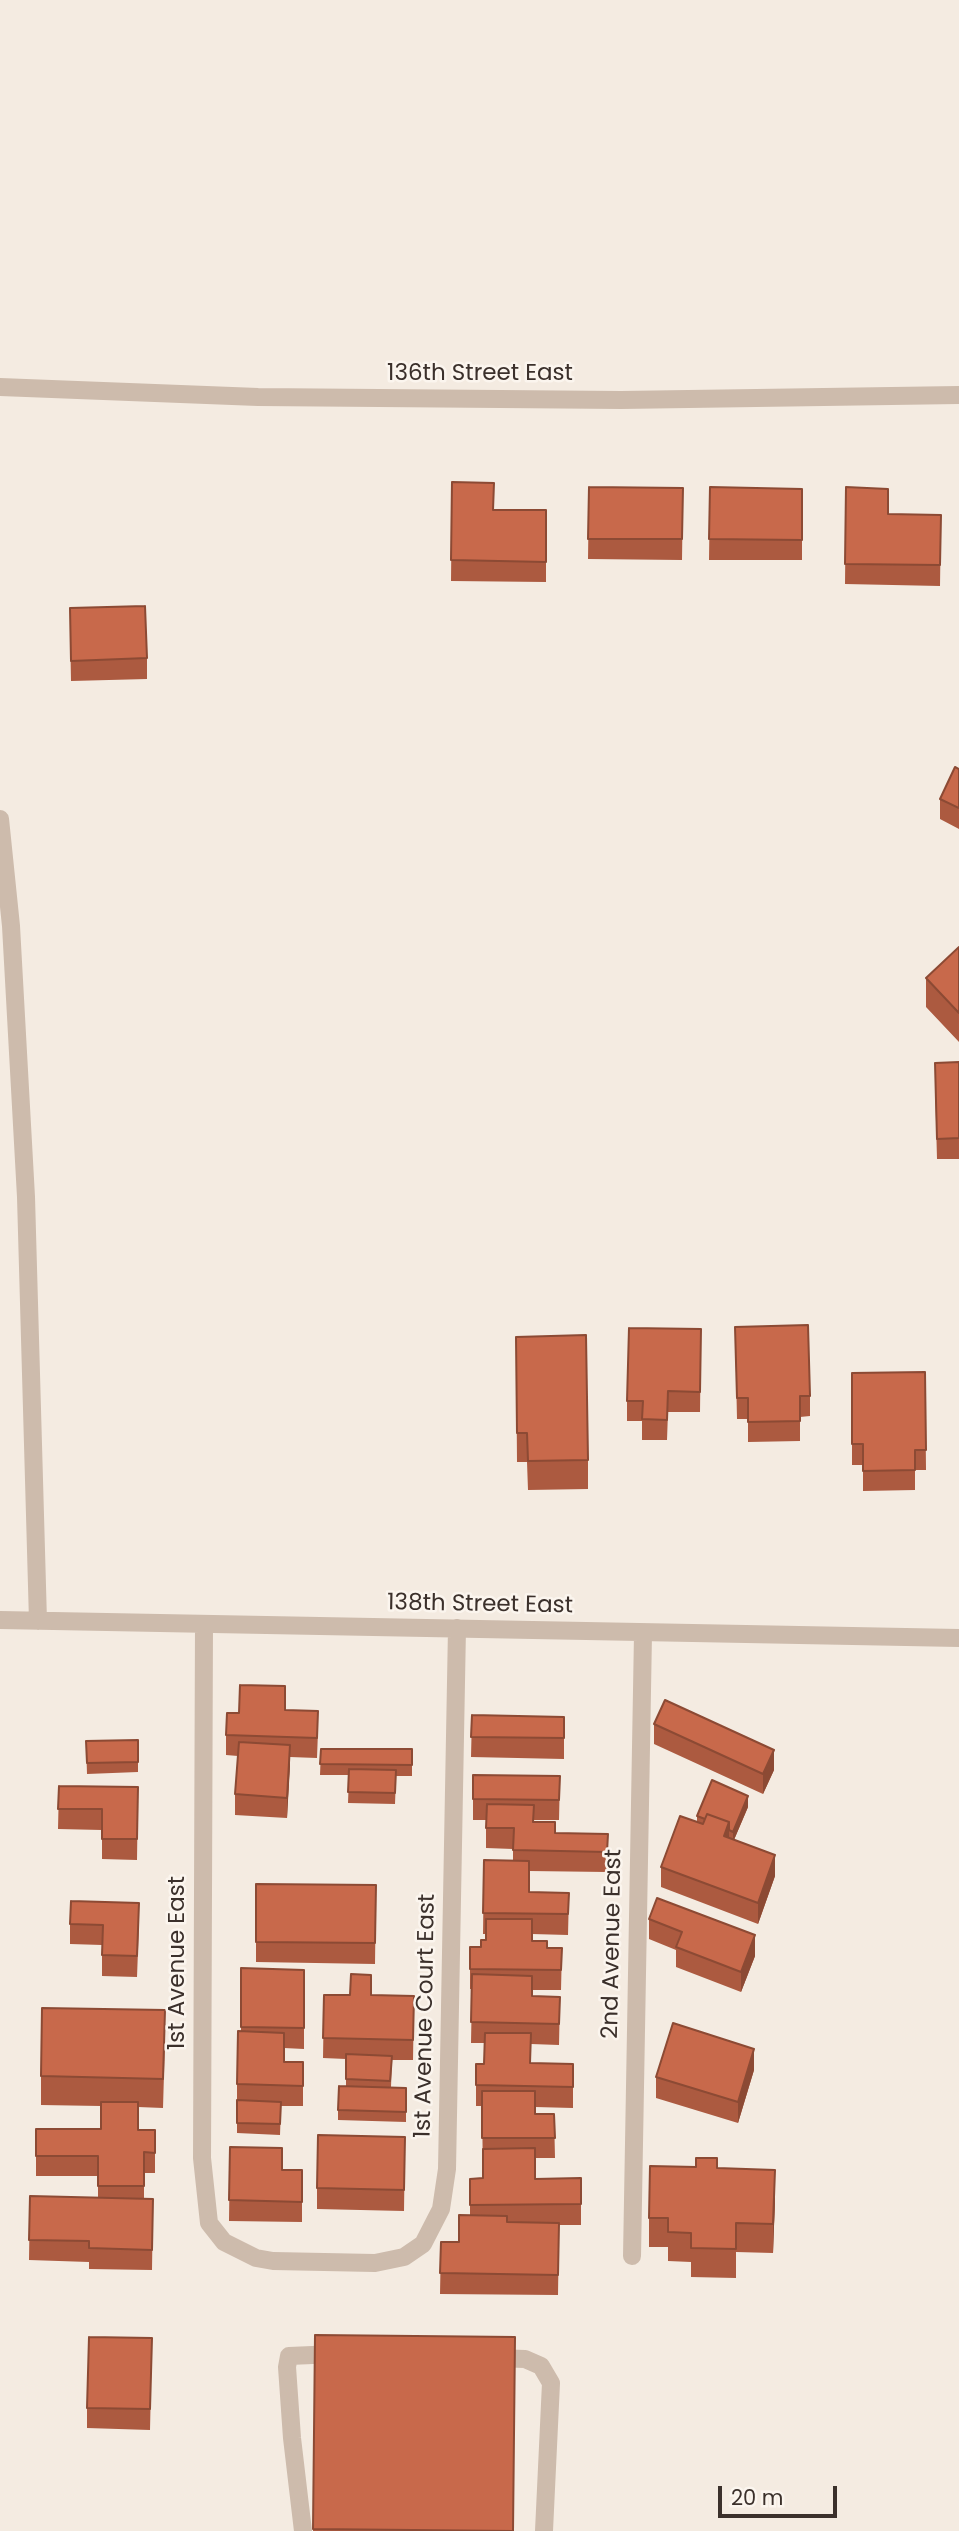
<!DOCTYPE html>
<html>
<head>
<meta charset="utf-8">
<style>
  body { margin:0 }
  #map { position:relative; width:959px; height:2531px; overflow:hidden; background:#f4ebe1; font-family:Poppins,sans-serif }
  canvas { display:block }
  .scale { position:absolute; left:718px; top:2486px; width:119px; height:32px; box-sizing:border-box; border:4px solid #3b302b; border-top:0; padding-left:9px; font-size:21px; line-height:24px; white-space:nowrap; color:#3b302b; -webkit-text-stroke:5px #fbf5ee; paint-order:stroke }
</style>
</head>
<body>
<div id="map">
<canvas width="959" height="2531"></canvas>
<div class="scale">20 m</div>
</div>
<script>
const c = document.querySelector('canvas').getContext('2d');
c.lineJoin = 'round';
const poly = rows => new Path2D(rows.map(r => 'M' + r).join(''));
function trace(path, color, width, dash) { c.strokeStyle = color; c.lineWidth = width; c.lineCap = dash ? 'butt' : 'round'; c.setLineDash(dash || []); c.stroke(path); }
function paint(path, color) { c.fillStyle = color; c.fill(path, 'evenodd'); }
function label(font, color, halo, rows, align = 'center') {
  c.font = font + ' Poppins,sans-serif'; c.lineWidth = 5; c.setLineDash([]); c.textBaseline = 'middle'; c.strokeStyle = halo; c.fillStyle = color; for (const [text, x, y, turn = 0] of rows) {
    c.save(); c.translate(x, y); c.rotate((+turn || 0) * Math.PI / 180); c.textAlign = isNaN(turn) ? turn : align; if (halo) c.strokeText(text, 0, 0); c.fillText(text, 0, 0); c.restore();
  }
}
trace(poly([
  [0,387,258,397,621,400,959,395],
  [0,819,11,926,26,1197,38,1621],
  [0,1620,959,1638],
  [204,1625,202,2158,209,2223,224,2242,256,2258,273,2261,375,2263,404,2257,423,2244,441,2209,447,2169,457,1628],
  [632,2256,643,1634],
  [494,2358,525,2359,541,2366,551,2383,544,2531],
  [303,2531,292,2438,287,2367,289,2356,336,2354]
]), '#cdbbac', 18);
paint(poly([
  [452,482,494,510,546,510,546,582,451,581],
  [589,487,683,488,682,560,588,559],
  [710,487,802,489,802,560,709,560],
  [846,487,888,514,941,515,940,586,845,584],
  [70,628,147,658,147,679,71,681],
  [959,769,959,829,940,819,940,799],
  [959,947,959,1042,926,1007,926,978],
  [959,1062,959,1159,937,1159,935,1084],
  [735,1327,810,1396,810,1416,800,1417,800,1441,748,1442,748,1419,737,1419],
  [701,1329,700,1412,668,1412,667,1440,642,1440,642,1421,627,1421,627,1401],
  [516,1337,588,1460,588,1489,528,1490,527,1462,517,1462],
  [925,1372,926,1470,915,1470,915,1490,863,1491,863,1465,852,1465,852,1373],
  [285,1710,318,1731,317,1758,290,1757,287,1818,235,1815,235,1794,238,1756,226,1755,226,1735,239,1713],
  [472,1715,564,1717,564,1759,471,1757],
  [654,1724,774,1770,763,1794,654,1744],
  [138,1740,138,1772,87,1774,86,1741],
  [321,1749,412,1749,412,1776,396,1776,395,1804,348,1803,349,1775,320,1775],
  [473,1775,560,1776,559,1820,534,1820,534,1822,555,1833,608,1834,607,1872,529,1871,529,1892,569,1893,568,1935,532,1934,532,1941,547,1948,562,1948,561,1990,532,1990,532,1996,560,1997,559,2045,531,2044,531,2063,573,2064,573,2108,535,2107,535,2114,554,2114,555,2158,535,2158,535,2179,581,2178,581,2225,559,2225,558,2295,440,2294,441,2242,459,2242,470,2216,470,2179,483,2178,482,2106,476,2106,476,2085,484,2064,485,2043,471,2043,472,1989,470,1989,470,1947,481,1947,486,1940,486,1934,483,1934,484,1860,513,1861,513,1849,486,1848,486,1820,473,1820],
  [59,1786,138,1787,137,1860,102,1859,102,1830,58,1829],
  [748,1807,734,1840,775,1876,758,1924,661,1887,661,1867,697,1822,697,1816],
  [256,1884,376,1885,375,1964,256,1962],
  [649,1919,755,1956,741,1992,676,1967,676,1950,649,1939],
  [70,1924,139,1924,137,1977,102,1976,102,1945,70,1944],
  [241,1968,304,1970,304,2049,284,2048,284,2062,303,2062,303,2106,281,2106,280,2135,237,2133,237,2084,241,2031],
  [324,1995,371,1995,414,1996,413,2060,392,2060,391,2087,406,2088,406,2122,338,2120,338,2110,346,2086,346,2059,323,2058],
  [165,2039,163,2108,138,2107,138,2130,155,2130,155,2173,144,2173,144,2199,153,2199,152,2270,89,2269,89,2262,29,2260,30,2196,98,2198,98,2176,36,2176,36,2129,101,2129,101,2106,41,2105,41,2076],
  [754,2070,738,2123,656,2098,656,2077],
  [405,2137,404,2211,317,2209,317,2188],
  [230,2147,282,2170,302,2170,302,2222,229,2221],
  [717,2168,775,2199,773,2253,736,2252,736,2278,691,2277,691,2262,668,2261,668,2247,649,2247,649,2218],
  [315,2335,514,2531,313,2531],
  [152,2338,150,2430,87,2428,87,2408]
]), '#ac5a40');
paint(poly([
  [290,1745,290,1766,287,1818,287,1798],
  [774,1750,774,1770,763,1794,763,1774],
  [748,1796,748,1807,733,1842,733,1832],
  [729,1822,729,1843,724,1836],
  [775,1855,775,1876,758,1924,758,1903],
  [755,1935,755,1956,741,1992,741,1972],
  [754,2049,754,2070,738,2123,738,2102],
  [775,2170,775,2199,773,2253,773,2224]
]), '#8c4a34');
const building = poly([
  [452,482,494,483,493,510,546,510,546,562,451,560,452,482],
  [589,487,683,488,682,539,588,539,589,487],
  [710,487,802,489,802,540,709,539,710,487],
  [846,487,888,489,888,514,941,515,940,565,845,564,846,487],
  [145,606,147,658,71,661,70,608,145,606],
  [955,767,959,769,959,808,940,799,955,767],
  [959,947,959,1013,926,978,959,947],
  [959,1062,959,1138,937,1139,935,1063,959,1062],
  [808,1325,810,1396,800,1396,800,1421,748,1422,748,1398,737,1398,735,1327,808,1325],
  [629,1328,701,1329,700,1392,668,1391,667,1420,642,1419,643,1401,627,1401,629,1328],
  [586,1335,588,1460,528,1461,527,1433,517,1433,516,1337,586,1335],
  [925,1372,926,1450,915,1450,915,1470,863,1471,863,1444,852,1444,852,1373,925,1372],
  [240,1685,285,1686,285,1710,318,1711,317,1738,226,1735,227,1713,239,1713,240,1685],
  [665,1700,774,1750,763,1774,654,1724,665,1700],
  [472,1715,564,1717,564,1738,471,1737,472,1715],
  [138,1740,138,1762,87,1763,86,1741,138,1740],
  [239,1742,290,1745,287,1798,235,1794,239,1742],
  [321,1749,412,1749,412,1765,320,1764,321,1749],
  [349,1769,396,1770,395,1793,348,1792,349,1769],
  [473,1775,560,1776,559,1800,473,1799,473,1775],
  [712,1780,748,1796,733,1832,729,1830,729,1822,707,1814,705,1819,697,1816,712,1780],
  [59,1786,138,1787,137,1839,102,1839,102,1809,58,1809,59,1786],
  [487,1804,534,1805,533,1822,555,1822,555,1833,608,1834,607,1852,513,1850,514,1828,486,1828,487,1804],
  [707,1814,729,1822,724,1836,775,1855,758,1903,661,1867,680,1816,703,1824,707,1814],
  [484,1860,529,1861,529,1892,569,1893,568,1914,483,1913,484,1860],
  [256,1884,376,1885,375,1943,256,1942,256,1884],
  [657,1898,755,1935,741,1972,676,1947,682,1932,649,1919,657,1898],
  [71,1901,139,1903,137,1956,102,1955,103,1925,70,1924,71,1901],
  [486,1919,532,1919,532,1941,547,1941,547,1948,562,1948,561,1970,470,1969,470,1947,481,1947,481,1940,486,1940,486,1919],
  [241,1968,304,1970,304,2028,241,2027,241,1968],
  [351,1974,371,1975,371,1995,414,1996,413,2040,323,2038,324,1995,350,1995,351,1974],
  [472,1974,532,1976,532,1996,560,1997,559,2024,471,2022,472,1974],
  [42,2008,165,2010,163,2079,41,2076,42,2008],
  [673,2023,754,2049,738,2102,656,2077,673,2023],
  [238,2031,284,2033,284,2062,303,2062,303,2086,237,2084,238,2031],
  [485,2033,531,2033,530,2063,573,2064,573,2087,476,2085,476,2064,484,2064,485,2033],
  [346,2054,392,2056,390,2081,346,2079,346,2054],
  [339,2086,406,2088,406,2112,338,2110,339,2086],
  [482,2091,535,2091,535,2114,554,2114,555,2138,482,2138,482,2091],
  [237,2100,281,2102,280,2124,237,2123,237,2100],
  [101,2102,138,2102,138,2130,155,2130,155,2153,144,2152,144,2186,98,2186,98,2156,36,2156,36,2129,101,2129,101,2102],
  [318,2135,405,2137,404,2190,317,2188,318,2135],
  [230,2147,282,2148,282,2170,302,2170,302,2202,229,2200,230,2147],
  [535,2148,535,2179,581,2178,581,2204,470,2205,470,2179,483,2178,483,2149,535,2148],
  [696,2158,717,2158,717,2168,775,2170,773,2224,736,2223,736,2249,691,2248,691,2233,668,2232,668,2218,649,2218,650,2166,696,2167,696,2158],
  [30,2196,153,2199,152,2250,89,2248,89,2241,29,2240,30,2196],
  [459,2215,507,2216,507,2222,559,2223,558,2275,440,2273,441,2242,459,2242,459,2215],
  [315,2335,515,2337,513,2531,313,2529,315,2335],
  [89,2337,152,2338,150,2409,87,2408,89,2337]
]);
paint(building, '#c8694b');
trace(building, '#8c4a34', 2);
label('23px', '#3b302b', '#fbf5ee', [
  ["136th Street East",480,374],
  ["138th Street East",480,1605,1],
  ["2nd Avenue East",613,1944,-89],
  ["1st Avenue East",178,1963,-90],
  ["1st Avenue Court East",426,2016,-89]
]);
</script>
</body>
</html>
